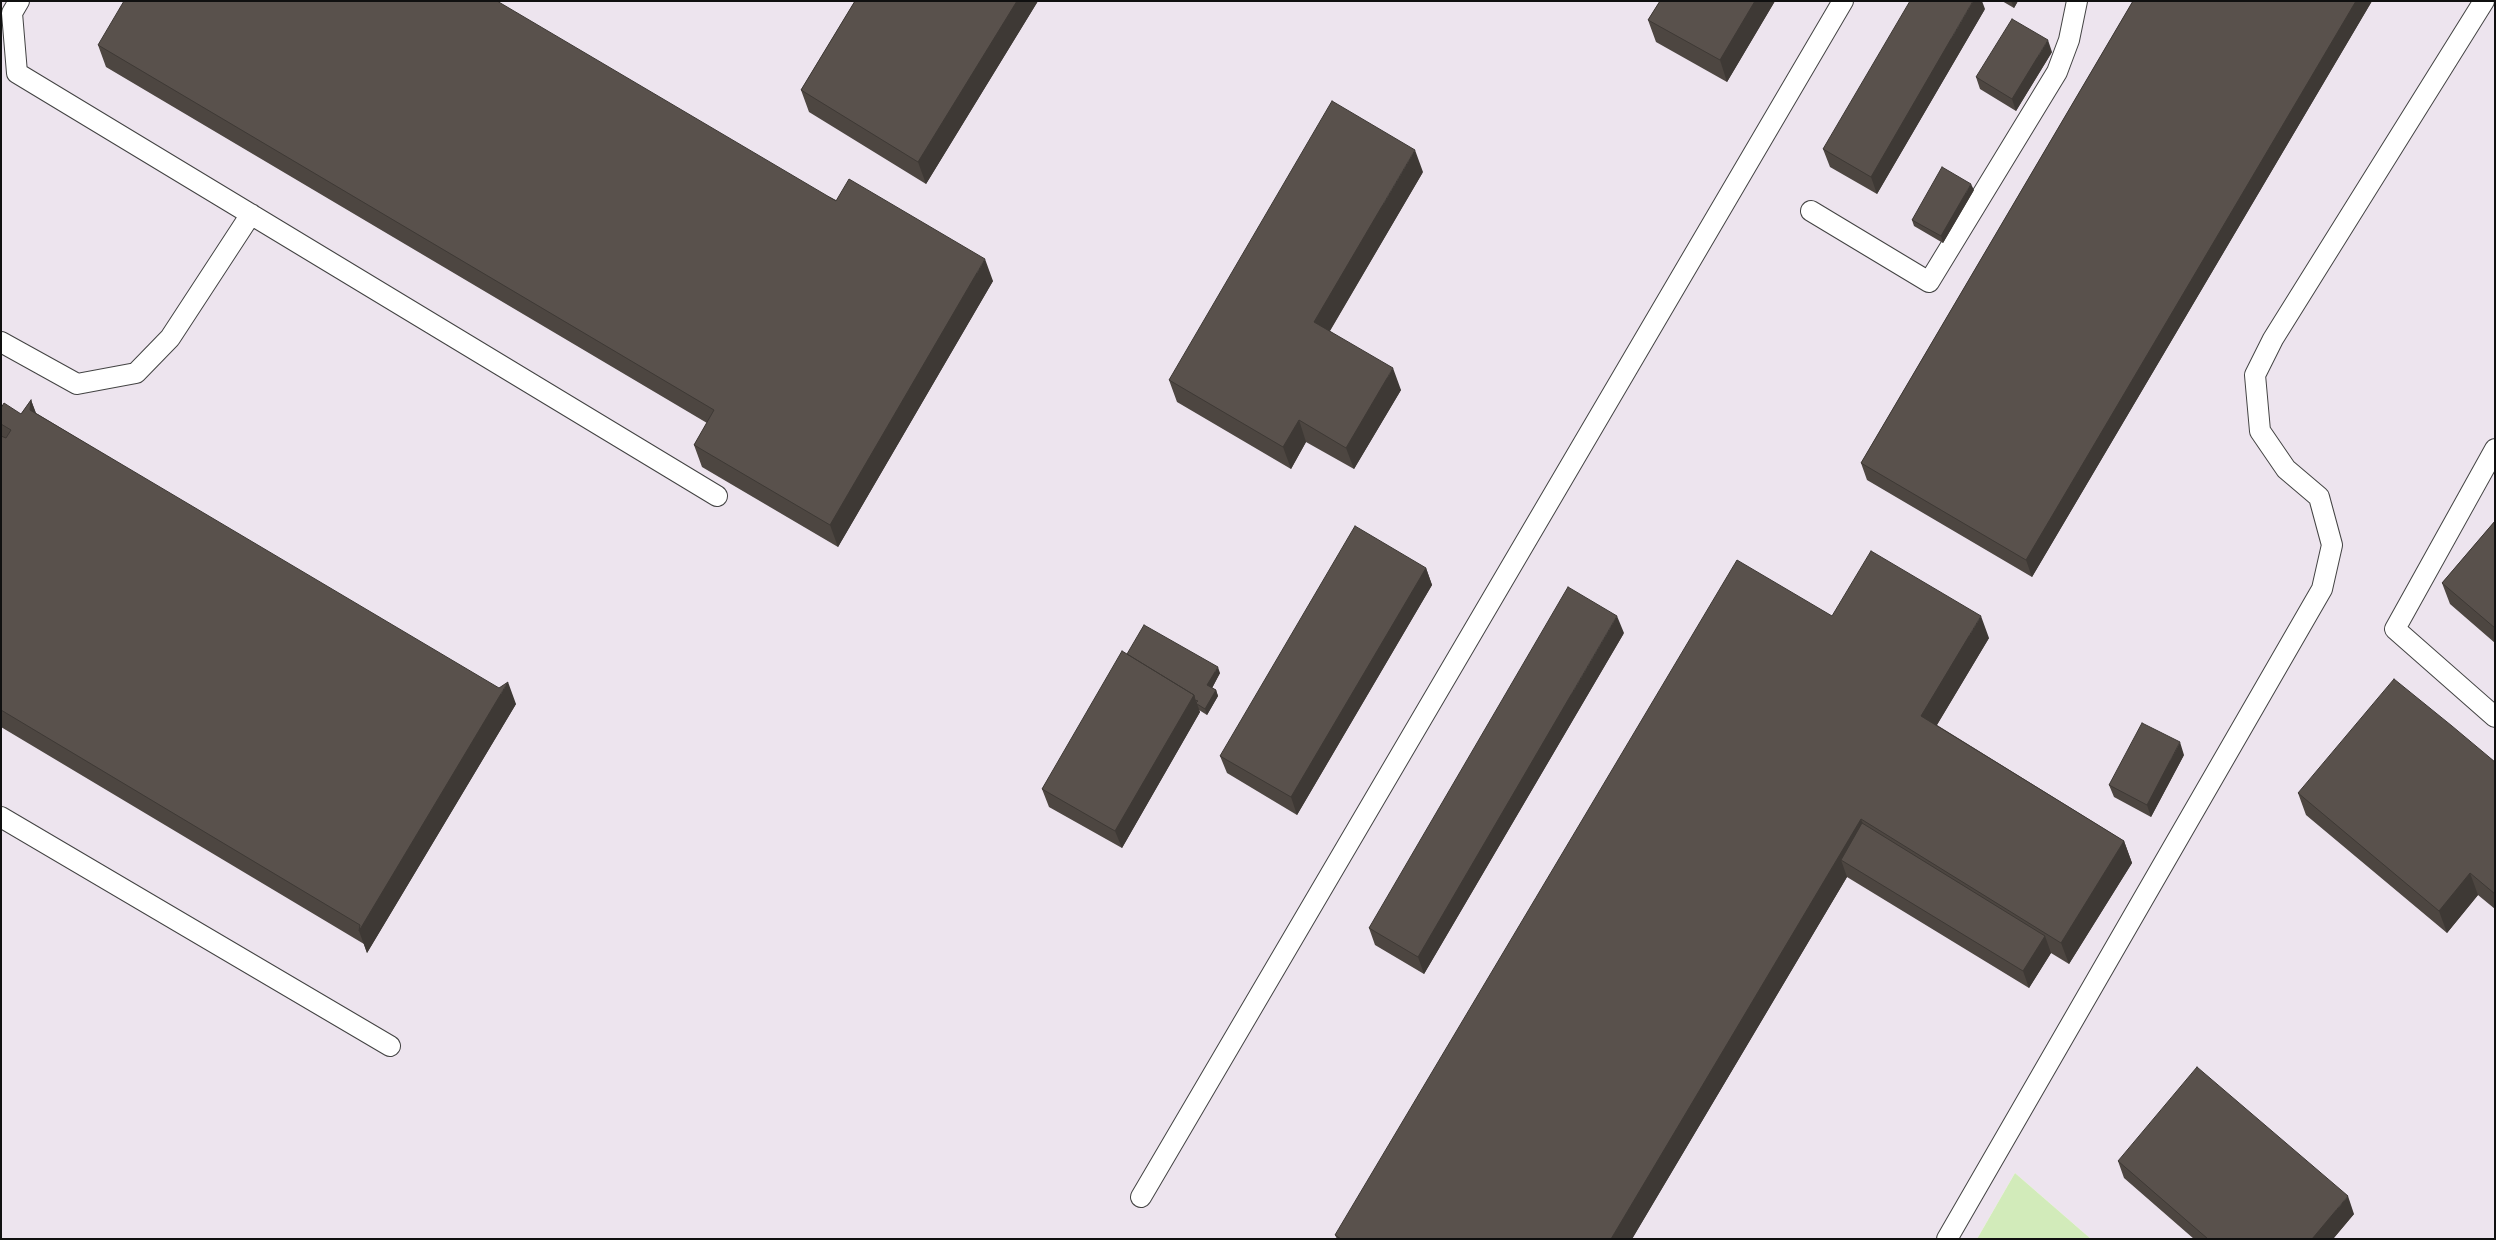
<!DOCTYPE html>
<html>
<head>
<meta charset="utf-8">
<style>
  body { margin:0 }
  #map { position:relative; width:2496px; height:1240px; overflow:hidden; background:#fffdf3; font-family:"Crimson Pro",serif }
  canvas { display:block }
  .frame { position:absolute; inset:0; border:2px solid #101010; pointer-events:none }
</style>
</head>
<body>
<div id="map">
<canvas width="2496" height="1240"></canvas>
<div class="frame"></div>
</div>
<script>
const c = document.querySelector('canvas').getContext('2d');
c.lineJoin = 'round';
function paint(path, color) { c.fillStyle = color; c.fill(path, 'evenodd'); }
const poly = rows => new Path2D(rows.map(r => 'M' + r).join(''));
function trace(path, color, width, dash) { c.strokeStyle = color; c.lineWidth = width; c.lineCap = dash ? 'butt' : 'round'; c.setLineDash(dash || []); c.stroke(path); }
paint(poly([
  [1,1,2495,1,2495,1239,2091,1239,2015,1173,1977,1239,1,1239]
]), '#ede4ee');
paint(poly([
  [2015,1173,2091,1239,1977,1239]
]), '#d2ebba');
const lane = poly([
  [19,1,12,13,17,73,717,496],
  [1811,211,1929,282,2057,72,2069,40,2077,1],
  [1,342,77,384,136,373,170,338,251,214],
  [2495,449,2395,629,2495,717],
  [1,817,390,1046],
  [1141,1197,1843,1],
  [1947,1239,2322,589,2332,545,2319,497,2286,469,2260,431,2255,375,2273,339,2484,1]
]);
trace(lane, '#434343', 22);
trace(lane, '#fff', 20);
paint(poly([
  [855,1,1038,1,926,184,809,112,801,90],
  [1660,1,1775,1,1727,82,1656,42,1648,20],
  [2002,1,2018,1,2014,8],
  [2133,1,2372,1,2032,577,1867,480,1861,463],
  [1985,9,1877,194,1830,167,1823,149],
  [98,45,830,197,993,281,838,547,702,467,694,445,707,423,106,67],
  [2052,52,2016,111,1980,89,1976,77],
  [1423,172,1330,331,1401,390,1354,469,1306,442,1291,469,1177,402,1169,380],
  [1974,190,1943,243,1914,226,1912,220],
  [31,400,36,413,516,704,367,953,364,944,1,727,1,408,21,414],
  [2495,521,2495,643,2450,604,2442,583],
  [1426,568,1432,585,1297,815,1227,773,1220,756],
  [1832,616,1989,638,1937,725,2124,841,2132,863,2069,964,2051,953,2029,988,1847,877,1632,1239,1337,1239,1335,1235],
  [1624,633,1424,974,1375,945,1369,928],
  [1127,654,1220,673,1212,688,1216,690,1218,696,1207,715,1199,710,1200,712,1122,848,1049,807,1042,789],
  [2184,755,2151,817,2114,797,2109,785],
  [2495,762,2495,909,2478,895,2447,933,2306,815,2298,793],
  [2118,1161,2354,1214,2333,1239,2194,1239,2124,1178]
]), '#4d4641');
paint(poly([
  [1017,1,1038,1,926,184,918,162],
  [1755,1,1775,1,1727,82,1720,60],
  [1973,1,1982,1,1985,9,1877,194,1871,177],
  [2011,1,2018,1,2014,8],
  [2356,1,2372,1,2032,577,2026,560],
  [2048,40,2052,52,2016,111,2012,99],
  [1415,150,1423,172,1322,344,1314,322],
  [1971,184,1974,190,1943,243,1941,236],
  [985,259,993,281,838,547,830,525],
  [1393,368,1401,390,1354,469,1346,448],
  [31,400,39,422,30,410],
  [1299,420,1306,442,1291,469,1283,447],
  [1426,568,1432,585,1297,815,1291,797],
  [1617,616,1624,633,1424,974,1418,957],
  [1981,616,1989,638,1929,738,1921,716],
  [1218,667,1220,673,1210,692,1207,685],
  [508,682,516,704,367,953,359,931],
  [1216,690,1218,696,1207,715,1205,709],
  [1194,695,1200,712,1122,848,1115,831],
  [2180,742,2184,755,2151,817,2147,805],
  [1861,819,1869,841,1841,860,1847,877,1632,1239,1611,1239],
  [2124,841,2132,863,2069,964,2061,943],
  [2470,873,2478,895,2447,933,2439,911],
  [2045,936,2051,953,2029,988,2023,971],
  [2348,1196,2354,1214,2333,1239,2312,1239]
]), '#3e3935');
const building = poly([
  [124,1,497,1,836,201,849,179,985,259,830,525,694,445,714,410,98,45,124,1],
  [855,1,1017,1,918,162,801,90,855,1],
  [1660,1,1755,1,1720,60,1648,20,1660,1],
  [1910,1,1973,1,1871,177,1823,149,1910,1],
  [2133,1,2356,1,2026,560,1861,463,2133,1],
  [2012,19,2048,40,2012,99,1976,77,2012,19],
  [1332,101,1415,150,1314,322,1393,368,1346,448,1299,420,1283,447,1169,380,1332,101],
  [1942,167,1971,184,1941,236,1912,220,1942,167],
  [31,400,30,410,499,688,508,682,359,931,360,925,1,710,1,436,6,438,11,430,1,424,1,408,4,403,21,414,31,400],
  [2495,521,2495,628,2442,583,2495,521],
  [1355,526,1426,568,1291,797,1220,756,1355,526],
  [1871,551,1981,616,1921,716,2124,841,2061,943,1861,819,1611,1239,1341,1239,1335,1235,1737,560,1832,616,1871,551],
  [1568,587,1617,616,1418,957,1369,928,1568,587],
  [1144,625,1218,667,1207,685,1216,690,1205,709,1197,704,1196,703,1198,701,1195,700,1194,695,1127,654,1144,625],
  [1122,651,1194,695,1115,831,1042,789,1122,651],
  [2394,679,2452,726,2495,762,2495,894,2470,873,2439,911,2298,793,2394,679],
  [2142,723,2180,742,2147,805,2109,785,2142,723],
  [1862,823,2045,936,2023,971,1841,860,1862,823],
  [2197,1067,2348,1196,2312,1239,2208,1239,2118,1161,2197,1067]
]);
paint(building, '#59514c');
trace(building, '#3e3935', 1);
</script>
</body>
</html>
